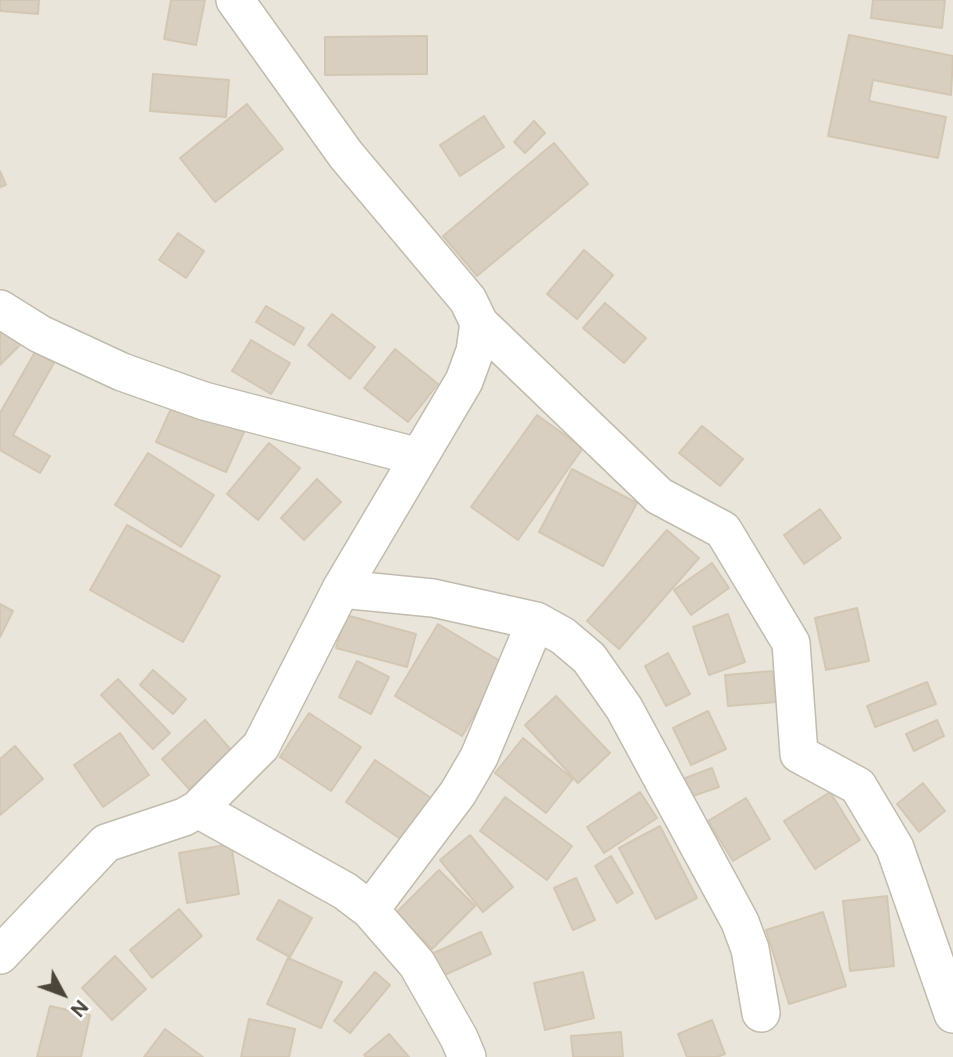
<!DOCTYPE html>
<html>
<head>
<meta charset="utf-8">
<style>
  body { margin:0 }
  #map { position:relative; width:953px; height:1057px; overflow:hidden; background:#f6f3ec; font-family:Figtree,sans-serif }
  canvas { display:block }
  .north { position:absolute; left:28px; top:959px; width:70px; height:70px; -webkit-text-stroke:5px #fff; paint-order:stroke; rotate:131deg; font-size:19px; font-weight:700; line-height:28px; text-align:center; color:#4b4439 }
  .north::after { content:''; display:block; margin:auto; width:24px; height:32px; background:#4b4439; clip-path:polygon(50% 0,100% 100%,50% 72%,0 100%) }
</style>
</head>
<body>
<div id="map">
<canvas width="953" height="1057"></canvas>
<div class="north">N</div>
</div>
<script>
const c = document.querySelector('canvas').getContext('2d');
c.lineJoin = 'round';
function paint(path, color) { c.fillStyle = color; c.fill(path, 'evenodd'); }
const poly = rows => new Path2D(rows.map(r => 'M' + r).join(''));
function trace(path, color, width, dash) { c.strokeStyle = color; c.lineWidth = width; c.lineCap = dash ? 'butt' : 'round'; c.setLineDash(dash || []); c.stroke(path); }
paint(poly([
  [0,0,953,0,953,1057,0,1057]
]), '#eae5da');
const building = poly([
  [0,0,39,0,38,14,0,11,0,0],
  [171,0,205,0,196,45,164,39,171,0],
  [873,0,945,0,942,28,871,18,873,0],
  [849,35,953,56,951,95,873,80,869,101,946,117,938,158,828,136,849,35],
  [427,36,427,74,325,75,325,37,427,36],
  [153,74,229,80,226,117,150,111,153,74],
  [247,104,283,149,215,202,180,158,247,104],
  [484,116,504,147,460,176,440,145,484,116],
  [534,121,545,133,525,153,514,142,534,121],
  [554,143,588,184,477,276,443,236,554,143],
  [0,171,6,185,0,187,0,171],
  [178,233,204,251,186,278,159,260,178,233],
  [584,250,613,275,577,319,547,294,584,250],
  [605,303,646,338,624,363,583,328,605,303],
  [266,306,304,328,294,345,256,322,266,306],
  [332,314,375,347,350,379,308,345,332,314],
  [0,315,25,340,0,365,0,315],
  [251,340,290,363,271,394,232,371,251,340],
  [395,349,438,384,408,422,364,388,395,349],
  [35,352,54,363,13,435,50,456,40,473,0,450,0,413,35,352],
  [174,402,244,432,226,472,156,442,174,402],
  [537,415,583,448,518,540,471,507,537,415],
  [702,426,743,459,720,486,679,453,702,426],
  [269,443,300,468,258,520,227,494,269,443],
  [148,453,214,495,181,547,115,505,148,453],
  [572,469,637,503,603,566,539,532,572,469],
  [317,479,341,502,304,540,281,518,317,479],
  [820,509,841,538,804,564,784,535,820,509],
  [127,525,220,576,183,642,90,590,127,525],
  [667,530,699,558,619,649,587,621,667,530],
  [712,563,729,588,691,615,674,590,712,563],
  [0,604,13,611,0,637,0,604],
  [857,608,869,661,826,670,815,618,857,608],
  [728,614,745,662,709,675,693,627,728,614],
  [346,615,416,634,407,667,336,648,346,615],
  [438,624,505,664,462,736,395,696,438,624],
  [668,653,690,694,666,706,645,666,668,653],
  [357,661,389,677,371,714,339,697,357,661],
  [153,670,186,699,173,714,140,685,153,670],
  [773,671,776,702,728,706,725,675,773,671],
  [118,679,170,733,153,749,101,695,118,679],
  [927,682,936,704,875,727,867,706,927,682],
  [556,696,610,753,578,783,525,725,556,696],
  [708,711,726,749,691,765,673,728,708,711],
  [309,713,361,747,331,791,280,757,309,713],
  [205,720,232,751,189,789,162,759,205,720],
  [937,720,944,736,914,751,906,734,937,720],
  [120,733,149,775,103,807,74,765,120,733],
  [523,738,573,779,546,813,495,773,523,738],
  [15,746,43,779,0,815,0,759,15,746],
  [375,760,437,802,408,844,346,802,375,760],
  [712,768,719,787,687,798,680,780,712,768],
  [923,783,945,811,919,832,897,804,923,783],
  [640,792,657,818,604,853,587,827,640,792],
  [830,792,860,840,815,869,784,821,830,792],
  [505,797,572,846,547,880,480,831,505,797],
  [746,798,770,839,733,861,708,821,746,798],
  [660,826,697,898,656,919,619,848,660,826],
  [470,835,513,887,483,912,440,860,470,835],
  [231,844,239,894,187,903,179,853,231,844],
  [611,856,633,893,617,903,595,866,611,856],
  [439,870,475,906,432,949,396,913,439,870],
  [576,878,595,920,573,930,554,888,576,878],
  [887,896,894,966,850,971,843,901,887,896],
  [279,900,312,918,290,957,257,939,279,900],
  [179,909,202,936,152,978,130,950,179,909],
  [823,912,846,986,789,1004,766,930,823,912],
  [481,932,491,954,438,978,429,955,481,932],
  [115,956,146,989,112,1020,82,988,115,956],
  [288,958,342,982,321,1028,267,1004,288,958],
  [375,972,390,985,350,1033,334,1021,375,972],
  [583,972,594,1018,545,1030,534,983,583,972],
  [50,1006,90,1015,81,1057,37,1057,50,1006],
  [249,1019,295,1029,289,1057,241,1057,249,1019],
  [712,1020,725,1054,717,1057,687,1057,678,1034,712,1020],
  [165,1029,203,1057,144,1057,165,1029],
  [621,1032,623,1057,573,1057,571,1036,621,1032],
  [389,1034,409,1057,366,1057,364,1055,389,1034]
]);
paint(building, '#d8cfc1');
trace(building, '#d3c7b4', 2);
const minor = poly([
  [0,309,40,334,122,372,204,401,419,457],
  [479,323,659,496,723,530,791,643,799,754,858,786,895,848,953,1014],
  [341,589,433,598,536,621,563,636,589,658,624,708,740,922,750,949,761,1013],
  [198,809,345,891,370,910,417,964,459,1038,467,1057],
  [370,910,458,793,479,757,536,621],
  [0,955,106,843,184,817,198,809,261,746,341,589,464,381,475,351,479,323,468,300,346,155,235,0]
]);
trace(minor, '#c2bbae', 40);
trace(minor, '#fff', 37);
</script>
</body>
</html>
